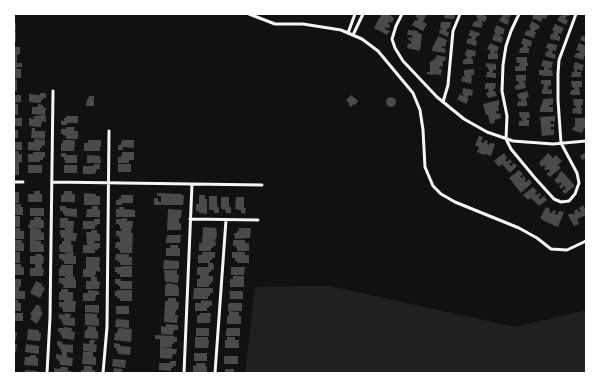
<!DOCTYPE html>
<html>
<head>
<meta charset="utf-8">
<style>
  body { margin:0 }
  #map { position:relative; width:600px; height:387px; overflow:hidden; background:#111; font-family:Overpass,sans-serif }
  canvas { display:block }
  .frame { position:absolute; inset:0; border:15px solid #fff; pointer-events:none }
</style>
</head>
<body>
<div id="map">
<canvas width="600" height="387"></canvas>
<div class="frame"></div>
</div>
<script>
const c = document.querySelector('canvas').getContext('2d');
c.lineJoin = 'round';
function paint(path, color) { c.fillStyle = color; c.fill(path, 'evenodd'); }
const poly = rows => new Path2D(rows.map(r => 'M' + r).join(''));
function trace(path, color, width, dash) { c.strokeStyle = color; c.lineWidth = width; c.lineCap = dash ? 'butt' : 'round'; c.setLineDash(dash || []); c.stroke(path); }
paint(poly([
  [330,286,515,327,586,310,586,373,245,373,255,287]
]), '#202020');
paint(poly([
  [382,14,388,14,394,18,392,23,389,22,388,24,390,25,389,29,386,27,385,29,390,31,387,35,374,28,379,18,380,18],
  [417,14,420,15,421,14,427,14,423,22,427,24,423,31,412,25,415,20,417,21,418,19,416,17],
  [445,14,454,14,453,15,455,15,454,19,444,18],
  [477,14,483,14,487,17,485,22,482,21,481,22,483,23,481,28,472,26,474,21,476,22,478,18,476,17],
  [503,14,512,14,509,18,507,17,506,18,509,19,508,25,499,21,501,17,502,17],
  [534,14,535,15,536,14,547,14,548,15,546,19,543,18,541,22,532,18],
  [562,14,570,14,569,16,567,16,565,19,568,20,566,25,557,20,560,16,561,16],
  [532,21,540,26,538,30,536,29,534,32,536,32,534,38,524,35,527,30,529,31,531,28,529,27],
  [441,22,451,22,450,28,448,28,446,31,449,32,448,37,439,33,440,29,442,30,442,29,440,27],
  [14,23,16,23,16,31,14,31],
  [555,24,564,28,561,34,558,33,558,35,560,36,560,41,550,39,551,34,553,34,554,31,552,30],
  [496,25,505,29,503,35,501,34,500,36,503,37,502,43,492,40,494,34,496,33,494,32],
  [408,30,418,31,418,33,422,34,420,51,407,48,408,43,411,44,411,41,408,40,409,37,412,38,412,35,407,35],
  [470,30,480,33,479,36,477,36,475,40,477,41,476,46,466,43,468,38,471,39,472,37,469,36],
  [14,32,16,32,16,42,14,42],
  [438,36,447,40,445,47,442,46,442,48,445,48,444,50,446,50,445,53,432,51,433,45,434,46,435,41,436,42],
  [582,36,586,37,586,42,580,40],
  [523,38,532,41,531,47,528,46,527,48,529,48,529,53,519,53,520,48,522,48,524,45,521,44],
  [490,43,499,47,497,52,495,52,494,53,498,53,498,59,488,59,488,54,490,54,490,50,487,49],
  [548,43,557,45,556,51,553,50,552,53,555,54,555,55,556,55,555,59,545,56,546,51,548,52,549,49,546,48],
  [579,43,586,46,586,55,585,55,583,60,574,57,576,53,579,53,580,51,576,50],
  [14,47,20,47,20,54,17,55,17,63,22,63,22,67,17,67,17,69,21,69,21,78,14,78],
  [467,49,476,51,475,57,472,56,471,59,473,59,473,64,463,64,463,60,464,60,464,59,467,59,467,56,465,55],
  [436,55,446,57,445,61,443,61,443,67,440,66,439,69,442,69,441,75,433,74,433,75,427,74,427,72,430,72,430,62,436,58],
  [516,57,527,57,527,63,528,63,528,66,526,66,526,71,515,71,515,67,517,66,519,66,520,63,517,63],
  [543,60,553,62,551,69,549,68,549,70,552,70,553,76,542,76,543,75,539,75,539,70,544,70,544,67,541,66],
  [575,62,584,65,582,71,577,69,577,72,581,72,581,77,571,77,572,72,574,72,575,69,573,68],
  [486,63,496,64,496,70,493,70,493,73,496,73,496,78,486,77,487,72,489,72,489,70,488,69,488,67,486,67],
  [474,69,474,75,472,75,471,78,472,79,471,84,461,81,463,76,466,77,466,76,464,76,464,70],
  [516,75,526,75,526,81,524,81,523,83,525,82,526,88,516,90,515,86,519,84,518,81,516,81],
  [14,79,17,79,17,91,15,91,15,95,21,95,21,102,14,103],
  [541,80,551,80,551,86,548,86,548,90,552,89,552,94,542,94,542,89,543,89,544,84,541,84],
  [571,81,582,81,582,87,579,87,579,90,580,90,580,95,571,95,570,92,571,92,571,90,574,90,574,88,572,87],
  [485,83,496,83,495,89,493,89,493,91,495,91,497,96,488,98,486,93,489,92,488,89,485,89],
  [463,88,473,90,472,96,469,95,467,98,469,99,466,104,457,99,460,94,463,96,464,94,462,94],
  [527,91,529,97,526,98,526,101,527,101,527,106,517,106,518,101,521,101,521,99,519,99,517,94],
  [40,93,46,93,46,98,43,98,43,100,41,100,41,103,29,102,29,94,40,95],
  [351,95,358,101,355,105,354,104,351,107,348,104,349,103,346,100],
  [89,96,94,96,94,106,86,106,87,99,88,99],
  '386 102a5 5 0 1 1 10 0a5 5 0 1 1-10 0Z',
  [553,98,553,105,549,105,550,107,553,107,553,112,540,112,540,107,541,107,541,105,542,105,543,99],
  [573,99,583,99,583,105,581,105,581,108,582,108,582,114,572,113,573,108,576,108,576,106,574,106],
  [499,100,499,105,498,105,499,111,496,111,497,114,500,113,501,118,494,120,495,123,490,124,488,115,486,115,483,104],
  [14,104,18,104,18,115,14,115],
  [38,104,43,105,43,107,46,108,45,115,32,114,32,107,38,107],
  [519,112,529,112,530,118,527,118,527,120,529,120,529,126,519,126,519,121,522,121,522,118,520,118],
  [45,115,46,117,46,122,42,121,42,124,41,124,41,127,29,126,29,118,34,119,34,116],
  [66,116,78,116,78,123,67,123,67,125,61,125,61,120,64,121,64,118,66,118],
  [555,116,555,122,551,121,551,124,554,124,554,127,551,127,551,130,554,129,554,135,542,136,540,117],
  [14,118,22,118,22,126,14,126],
  [575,118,585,118,585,122,586,122,586,127,585,129,584,128,582,133,572,130,573,127,575,127],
  [66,127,75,127,74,131,78,131,78,139,66,139,66,136,63,135,63,134,61,134,61,129,66,129],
  [32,128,35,128,35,131,45,131,45,139,31,138],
  [14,130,18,130,18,138,14,138],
  [479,136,483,137,481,142,484,143,485,140,488,141,487,144,489,145,490,143,495,144,491,156,485,154,484,155,477,152,479,147,475,145],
  [34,139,45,140,45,146,42,145,42,148,40,148,40,151,28,150,28,142,34,142],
  [63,140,75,140,74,151,61,151,61,144,62,143,63,143],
  [88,140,101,140,101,146,100,146,100,151,84,151,84,143,88,143],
  [122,140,134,140,134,148,123,147,123,150,118,150,118,145,121,145,121,142,122,142],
  [14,142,22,142,22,150,14,150],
  [14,151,19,151,19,154,22,154,22,162,19,162,19,175,14,175],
  [33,152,45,152,45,157,43,158,43,160,40,160,40,162,28,162,28,154,33,154],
  [122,152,134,152,134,160,129,160,129,163,118,163,118,157,121,157,121,155,122,155],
  [586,152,586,158,582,160,580,156],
  [61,153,66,153,66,155,77,155,77,163,65,163,65,160,64,160,64,157,61,157],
  [504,153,507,158,505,160,507,162,510,159,512,162,509,164,511,166,514,163,517,166,510,173,502,164,499,167,494,161],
  [548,153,553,158,556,155,562,161,558,165,561,168,550,177,546,174,550,171,548,169,546,171,544,168,546,167,544,165,542,167,539,163],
  [87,155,100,156,101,163,87,163],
  [94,164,100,164,100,169,97,169,95,174,83,174,83,166,94,166],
  [118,164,131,164,131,172,118,172],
  [28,165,42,165,42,173,28,173],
  [64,165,77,165,77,173,64,173],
  [519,170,523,174,520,177,522,178,524,176,526,179,524,181,526,182,529,179,532,183,521,193,509,178],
  [562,171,575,186,565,194,562,191,566,188,564,186,561,189,559,186,562,184,560,182,558,184,554,180,559,175,558,174],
  [533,187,537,191,535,194,537,195,539,193,541,195,538,198,540,199,544,196,547,200,539,206,531,198,528,200,523,195],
  [34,191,40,191,40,194,42,194,42,202,28,202,28,194,34,194],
  [64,191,72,191,72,194,75,194,75,202,61,202,61,195,64,194],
  [14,192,19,192,19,203,14,203],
  [84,193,96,194,96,196,100,196,100,205,84,205],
  [157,193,181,194,184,196,183,205,154,205,154,198,158,198,158,201,161,202,161,196,157,196],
  [121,195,133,195,133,203,122,203,122,205,116,205,116,200,119,200,119,198,121,198],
  [199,195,205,195,205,199,207,199,207,214,199,213,199,211,196,211,196,204,199,204],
  [209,196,217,196,217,207,219,207,219,213,214,213,214,210,209,210],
  [221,197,229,197,229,207,231,207,231,213,226,213,226,210,221,209],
  [236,197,244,197,244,208,246,208,245,214,241,213,241,210,238,210,238,209,235,209],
  [14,204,21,204,21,207,23,207,23,215,14,215],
  [583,205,586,211,586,215,577,219,579,224,574,226,568,215,572,213,573,215,575,214,574,211,577,209,579,212,581,211,579,208],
  [60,206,66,206,66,208,77,209,77,217,64,216,65,214,63,214,63,211,60,211],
  [92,206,98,206,98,209,100,210,100,217,86,217,87,209,92,209],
  [119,207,124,207,124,209,135,210,135,217,116,217,116,209,119,209],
  [546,207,550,209,549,212,552,213,553,210,556,211,555,214,557,215,559,211,564,212,558,227,546,222,540,218],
  [30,208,44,208,44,216,30,216],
  [168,209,182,210,181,218,179,218,179,223,180,223,181,224,181,230,167,230],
  [15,216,20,216,20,227,14,227,14,217],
  [34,217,41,217,41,220,44,220,44,228,32,228,41,229,41,232,44,233,44,240,34,240,41,241,41,244,43,244,44,246,44,252,30,252,30,228,28,228,28,225,30,225,30,220,34,220],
  [60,218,68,218,68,221,74,221,73,233,77,233,76,241,71,241,71,244,73,245,73,253,60,252,59,246,60,244,62,244,62,241,64,241,64,238,61,238,61,235,60,235,60,230,65,230,65,228,60,228],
  [97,218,100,219,100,224,97,224,97,226,95,226,95,229,83,229,83,221,94,221,94,219,97,219],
  [122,218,127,218,127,221,133,221,132,229,131,229,131,233,133,233,132,253,120,253,120,250,118,250,118,248,115,248,116,242,120,242,120,239,119,238,119,236,116,236,116,231,121,231,122,229,120,229,120,226,119,226,119,224,116,224,116,219,122,219],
  [203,227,216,228,217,235,216,239,215,239,216,246,213,246,213,248,211,248,211,251,199,251,199,243,202,243],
  [14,228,20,228,21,231,24,231,24,239,14,239],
  [239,228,251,228,250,238,235,239,234,233,237,233,237,231,239,231],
  [91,230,97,230,97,233,100,234,100,241,95,241,94,243,100,243,100,248,98,248,98,250,95,250,95,253,83,253,83,245,87,245,86,232,91,232],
  [167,235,181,235,180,243,166,243],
  [14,240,22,240,22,243,24,243,24,251,14,251],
  [234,240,245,240,245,243,249,243,249,251,237,251,237,248,236,248,236,246,233,246,233,241],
  [170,245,178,245,178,248,180,248,180,256,166,256,166,248,170,248],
  [14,252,20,252,20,263,14,263],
  [202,252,215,252,215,258,212,258,212,260,210,260,210,263,213,263,213,265,214,265,214,270,211,270,211,272,209,272,209,275,208,275,208,276,213,276,213,282,211,282,211,284,209,284,209,287,197,287,197,279,200,279,200,275,197,275,197,267,208,267,208,263,198,263,198,255,202,255],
  [232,252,245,252,245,255,249,255,249,263,237,263,237,261,235,261,235,258,232,258],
  [65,253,74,253,73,256,76,256,76,264,64,264,64,261,62,261,62,259,59,259,59,254,65,254],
  [36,254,42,254,42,256,44,257,43,264,42,264,42,268,44,270,43,276,30,276,30,268,35,268,35,264,30,264,30,256,35,256],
  [116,254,129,254,129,257,132,257,132,265,120,265,120,262,118,262,118,260,115,260],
  [86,257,99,257,100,258,99,267,100,267,100,272,96,271,96,274,95,274,95,277,83,277,83,269,86,269],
  [164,260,179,261,179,269,163,269],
  [14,264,21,264,21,267,24,267,24,275,14,275],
  [61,265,73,265,73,277,75,277,75,280,76,280,76,288,63,288,64,285,62,285,62,283,59,283,59,278,65,278,65,276,59,276,59,270,60,268,61,268],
  [121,266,132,266,132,277,120,277,120,274,117,274,117,272,115,272,115,267,121,267],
  [231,267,245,267,244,275,231,275],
  [164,270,177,270,177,275,179,275,178,283,165,282],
  [233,276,244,276,244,287,230,287,230,279,233,279],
  [91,277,97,277,97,281,100,282,99,289,86,289,86,281,91,281],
  [14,279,21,279,21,287,19,287,19,291,25,291,25,299,14,299],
  [115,279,121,279,121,281,132,281,132,289,120,289,120,286,118,286,118,284,115,284],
  [36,281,42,284,42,286,45,288,40,298,30,293],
  [167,283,178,285,178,288,179,289,179,296,165,296,165,287],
  [194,288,213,288,213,293,210,293,210,296,208,296,208,299,193,299],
  [61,289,68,289,68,292,73,292,73,301,76,301,75,312,63,312,63,309,62,309,62,307,59,307,59,302,64,302,64,300,59,300,59,292,61,292],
  [88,290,99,291,99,295,96,295,95,301,83,301,83,293,88,293],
  [117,290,132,290,132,301,120,301,120,298,117,298,117,296,115,296,115,291,117,291],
  [230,291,243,291,243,299,230,299,230,294,229,294],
  [168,298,176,298,176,302,178,302,179,303,178,310,176,310,175,315,178,315,177,323,164,322,165,301,168,301],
  [14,300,18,300,18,303,21,303,21,311,14,311],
  [201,300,212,301,212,306,209,306,209,308,207,308,207,311,195,311,195,303,201,303],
  [229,303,242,303,242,311,228,311,228,305],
  [37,304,41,307,40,309,42,310,41,312,43,313,37,324,30,319,32,316,30,314],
  [85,305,99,305,99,313,85,312],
  [116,306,129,306,129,314,116,314],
  [229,311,239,312,239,316,241,316,241,324,227,324,227,317,228,315,229,315],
  [14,313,23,313,23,321,14,321],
  [65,313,71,314,70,318,75,318,75,326,63,325,63,322,61,322,62,319,59,319,59,314,65,315],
  [85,313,97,314,97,318,99,319,99,326,85,325],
  [200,313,211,313,210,323,197,323,197,315,200,315],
  [116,319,129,320,129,328,115,327],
  [166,324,178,325,178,330,174,330,174,332,173,332,173,335,161,334,161,326,166,327],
  [88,326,96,327,96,331,98,331,98,339,84,338,85,330,87,330],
  [64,327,72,328,72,330,71,330,71,331,75,332,74,340,62,338,62,335,60,335,61,333,58,332,58,328,64,328],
  [119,328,132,329,131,342,114,340,115,333,117,333,118,329],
  [196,328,209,328,209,336,196,336],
  [227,328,240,328,240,336,226,336,226,330,227,330],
  [28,329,39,330,39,333,41,333,41,335,40,341,27,340],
  [14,332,17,332,16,340,14,340],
  [155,335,174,336,174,337,177,337,177,342,174,342,174,344,172,344,172,347,160,347,160,339,155,339],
  [195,337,208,337,208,340,209,340,209,342,208,348,195,348],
  [227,337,235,337,235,340,239,340,239,348,225,348,225,340,227,340],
  [90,340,95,340,94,344,97,345,96,352,93,352,93,357,96,357,96,365,82,364,83,352,92,352,83,351,83,343,89,344],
  [57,341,63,342,62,344,73,345,73,353,67,352,67,357,73,358,72,366,60,365,60,362,58,361,58,359,56,359,56,354,62,355,62,352,61,352,61,349,59,349,59,346,57,346],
  [114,343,120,344,120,346,131,347,130,355,118,354,118,351,116,351,117,348,114,348],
  [14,344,17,344,16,352,14,352],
  [26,344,39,346,39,354,25,352],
  [160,347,173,348,172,349,177,349,176,354,173,354,173,356,172,356,172,359,160,358],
  [194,353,207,353,207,361,194,361],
  [30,355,36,355,36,358,38,358,38,366,24,365,25,357,30,357],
  [225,356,238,356,238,364,224,364,224,357],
  [113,359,126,360,125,368,112,366],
  [170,361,176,361,176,366,173,366,173,368,171,368,171,371,159,370,159,363,170,363],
  [196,363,205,363,205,365,206,365,206,367,207,367,207,373,193,373,193,365,196,366],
  [84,366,92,366,92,370,95,370,95,373,81,373,81,370,84,370],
  [61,367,67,367,68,369,68,371,71,371,71,373,54,373,54,368,59,369],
  [114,368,122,369,122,373,113,373],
  [225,369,234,369,234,373,225,373],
  [25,370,38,371,38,373,25,373]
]), '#4a4a4a');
trace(poly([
  [249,14,275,24,303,24,341,30,362,39,378,51,413,93,420,110,423,130,425,167,433,186,441,194,455,202,519,228,537,238,551,249,567,250,586,241],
  [402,14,396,26,392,39,395,48,403,61,437,97,464,119,487,132,513,141,553,144,586,141],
  [519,14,511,31,506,46,503,65,502,91,507,116,506,139,511,149,535,178,554,199,561,202,569,201,575,194,579,183,577,173,561,143,558,100,558,74,559,60,576,14],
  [348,33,355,14],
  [353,35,363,14],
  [443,102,448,85,453,31,460,14],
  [14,182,23,182],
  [53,182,262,185],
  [190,219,258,220],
  [47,373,50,318,53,91],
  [103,373,107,327,109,131],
  [184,373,192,184],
  [215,373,226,220]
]), '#f5f5f5', 3);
</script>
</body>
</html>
